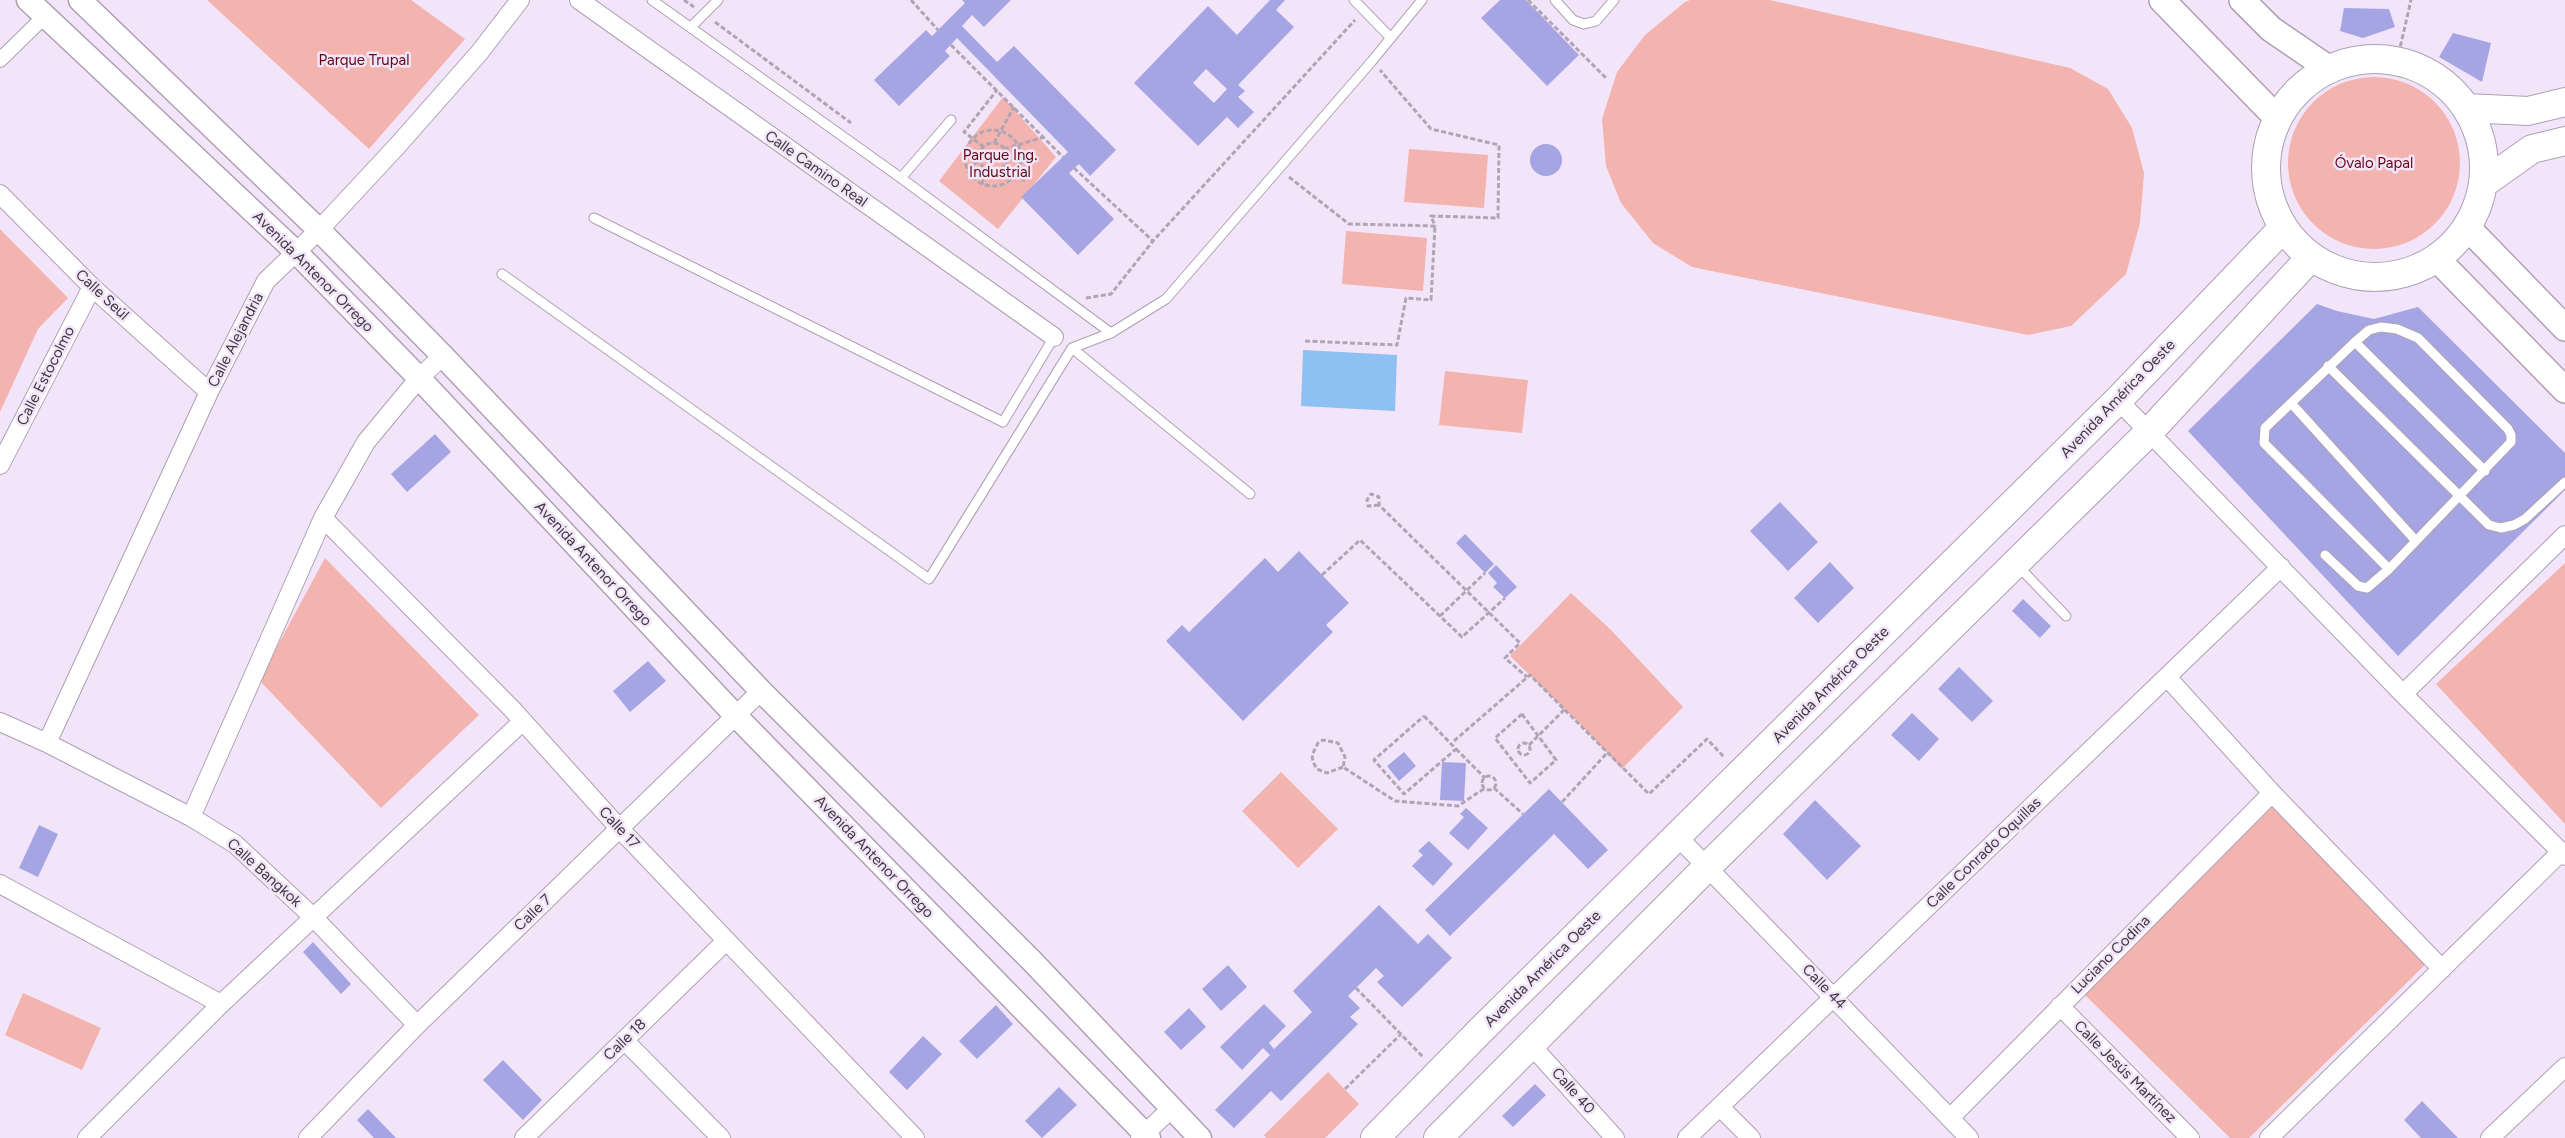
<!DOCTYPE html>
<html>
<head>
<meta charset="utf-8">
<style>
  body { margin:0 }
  canvas { display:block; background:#f3e5f9 }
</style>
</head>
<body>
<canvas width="2565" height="1138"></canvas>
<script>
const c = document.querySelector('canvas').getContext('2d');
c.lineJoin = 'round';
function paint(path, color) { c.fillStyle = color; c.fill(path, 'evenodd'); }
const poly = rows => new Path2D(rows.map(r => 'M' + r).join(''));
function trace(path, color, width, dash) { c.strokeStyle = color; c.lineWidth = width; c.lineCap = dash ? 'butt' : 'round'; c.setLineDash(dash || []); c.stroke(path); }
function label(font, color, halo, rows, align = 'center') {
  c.font = font + ' Figtree,sans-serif'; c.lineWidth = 5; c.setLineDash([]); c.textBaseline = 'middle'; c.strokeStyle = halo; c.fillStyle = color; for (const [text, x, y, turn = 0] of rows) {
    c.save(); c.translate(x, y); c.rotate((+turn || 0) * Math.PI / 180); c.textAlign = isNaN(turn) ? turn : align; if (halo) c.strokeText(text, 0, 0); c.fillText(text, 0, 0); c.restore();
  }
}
paint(poly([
  [207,0,411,0,465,39,369,149],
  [1690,0,1770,0,2070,68,2108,89,2132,128,2144,173,2140,223,2126,274,2071,326,2028,335,1692,267,1653,243,1621,203,1606,166,1602,119,1617,72,1645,35,1685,2],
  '2288 163a86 86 0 1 1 172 0a86 86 0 1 1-172 0Z',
  [1003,97,1056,157,998,229,939,181],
  [1409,149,1488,155,1484,208,1404,202],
  [0,229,68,298,38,329,0,412],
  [1346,231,1427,238,1423,291,1342,284],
  [1445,371,1528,380,1522,433,1439,425],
  [325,558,479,715,381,808,259,680],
  [2565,563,2565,824,2436,684],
  [1571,593,1610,629,1683,707,1622,769,1584,728,1510,656],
  [1281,772,1338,829,1298,868,1242,811],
  [2278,801,2435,955,2249,1138,2230,1138,2085,995],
  [23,993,101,1028,82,1070,5,1035],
  [1328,1072,1359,1104,1325,1138,1266,1138,1264,1135]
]), '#f3b3af');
paint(poly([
  [1303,350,1397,355,1395,411,1301,406]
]), '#8fc0f4');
paint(poly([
  [962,0,1011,0,984,27,972,15,962,26,997,62,1014,46,1116,150,1090,176,1079,164,1069,173,1114,219,1078,255,1021,197,1068,152,957,38,945,51,950,56,899,106,874,80,926,30,932,36,965,3],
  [1270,0,1285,0,1276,10,1294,27,1238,85,1245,91,1238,97,1254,112,1238,128,1227,117,1198,146,1134,83,1208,6,1237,35],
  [1206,69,1227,89,1214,103,1193,83],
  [1500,0,1526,0,1579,55,1547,86,1481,18],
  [2344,8,2389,9,2395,27,2363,38,2340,31],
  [2453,33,2491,43,2482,82,2439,57],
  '1530 160a16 16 0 1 1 32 0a16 16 0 1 1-32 0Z',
  [2317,304,2337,311,2374,319,2418,307,2565,453,2565,490,2398,656,2188,431],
  [435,434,451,452,407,492,391,474],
  [1780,502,1818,542,1788,571,1750,531],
  [1465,534,1494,564,1485,573,1456,543],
  [1299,551,1349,603,1326,625,1333,632,1243,721,1166,641,1182,625,1189,632,1265,558,1278,572],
  [1830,562,1854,588,1818,623,1794,598],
  [1496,565,1517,587,1505,598,1493,587,1497,583,1488,573],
  [2023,599,2051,626,2040,638,2012,611],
  [648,661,666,681,630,712,613,691],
  [1959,667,1993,701,1972,722,1938,689],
  [1912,713,1939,739,1919,761,1891,735],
  [1404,752,1416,766,1399,781,1387,766],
  [1442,762,1466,763,1464,801,1440,800],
  [1549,789,1608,850,1588,869,1554,834,1450,936,1425,910],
  [1815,800,1861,846,1827,880,1783,834],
  [1466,808,1488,828,1468,850,1449,833,1464,817,1460,814],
  [39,825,58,834,38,877,19,868],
  [1429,841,1453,864,1433,886,1412,866,1423,855,1418,851],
  [1379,905,1418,944,1428,934,1452,958,1402,1007,1377,982,1384,976,1376,968,1348,996,1360,1008,1350,1017,1358,1024,1281,1101,1271,1091,1234,1128,1215,1110,1270,1055,1263,1048,1242,1070,1220,1047,1264,1004,1286,1026,1269,1043,1274,1049,1312,1012,1293,991],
  [313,942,351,984,341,994,303,952],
  [1228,965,1247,987,1221,1011,1202,989],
  [996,1005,1013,1024,977,1059,959,1041],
  [1189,1008,1206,1027,1181,1050,1164,1032],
  [923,1036,942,1054,907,1090,889,1072],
  [503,1060,542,1100,523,1120,483,1080],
  [1535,1084,1546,1095,1513,1127,1502,1116],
  [1059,1087,1077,1105,1042,1138,1025,1121],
  [2422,1101,2458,1138,2421,1138,2404,1120],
  [368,1109,396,1138,374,1138,357,1120]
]), '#a5a5e4');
const service = poly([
  [652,0,901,178,1111,333],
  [1354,0,1390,37],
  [1555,0,1573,20,1584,24,1596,21,1614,0],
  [691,27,718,0],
  [901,178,951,120],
  [594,218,1003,422,1054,337],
  [502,274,929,579,1072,348,1111,333,1166,299,1372,61,1422,0],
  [1072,348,1250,494],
  [2328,366,2489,525,2501,528,2514,525,2525,519,2565,482],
  [2291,403,2416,541],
  [2325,555,2358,586,2367,588,2389,569,2511,442,2511,435,2508,429,2418,338,2397,329,2381,327,2369,330,2355,342],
  [2018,566,2066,616],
  [2389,569,2264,443,2265,428,2355,342,2485,471]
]);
const pedestrian = poly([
  [0,60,45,16]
]);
const minor = poly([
  [579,0,1054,337],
  [0,194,92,287,209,392],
  [2118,400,2403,694,2565,856],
  [0,465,92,287],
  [323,518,512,709,620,829,915,1138],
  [2167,677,2272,793,2442,969],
  [2403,694,2565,535],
  [0,722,47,743,191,817,235,844,313,917,417,1025],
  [47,743,209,392,266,281,319,230,398,145,479,53,520,0],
  [191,817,323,518,366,442,419,378,443,356],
  [1677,836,1969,1138],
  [0,884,221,1004],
  [2060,1006,2190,1138],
  [624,1040,721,1138],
  [1530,1044,1615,1138],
  [1720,1107,1751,1138],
  [1950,1118,2272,793],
  [87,1138,221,1004,523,721],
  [308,1138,417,1025,761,691],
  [524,1138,726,941],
  [1140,1138,1172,1108],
  [1687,1138,2281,567],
  [2269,1138,2561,852],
  [2490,1138,2565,1067]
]);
const tertiary = poly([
  [28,0,295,251,419,378,735,715,1149,1138],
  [80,0,319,230,443,356,761,691,1031,960,1200,1138]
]);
const secondary = poly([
  [2162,0,2277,118],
  [2242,0,2271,29,2328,68],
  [2467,227,2565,328],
  [2437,259,2565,390]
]);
const primary = poly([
  '2266 168a109 109 0 1 1 218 0a109 109 0 1 1-218 0Z',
  [2467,108,2528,111,2565,102],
  [2484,183,2532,149,2565,141],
  [1375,1138,1481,1030,2118,400,2283,228],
  [1438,1138,1708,866,2150,431,2311,257]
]);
trace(service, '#aea0b3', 11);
trace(pedestrian, '#aea0b3', 16);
trace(minor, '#aea0b3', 20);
trace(tertiary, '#aea0b3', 25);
trace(secondary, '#aea0b3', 28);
trace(primary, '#aea0b3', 30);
trace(poly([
  [684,0,694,7],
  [911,0,938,30],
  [1528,0,1607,79],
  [715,22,851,123],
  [951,45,1063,157],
  [2397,61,2411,0],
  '965 158a28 28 0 1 1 56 0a28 28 0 1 1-56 0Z',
  '979 157a14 14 0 1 1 28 0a14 14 0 1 1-28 0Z',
  [994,143,1014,107],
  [984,147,964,132,997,90],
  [1004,149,1044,137],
  [1005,164,1025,181],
  [967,168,979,161],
  [1074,168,1153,241],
  [1289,177,1349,224,1435,226,1431,216,1498,218,1499,145,1431,129,1380,70],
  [982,184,986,170],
  [1086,298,1111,294,1153,241,1355,20],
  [1305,341,1397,345,1406,298,1431,300,1435,226],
  [1379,505,1368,506,1367,500,1371,494,1379,497,1379,505,1520,643,1505,658,1527,677],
  [1322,575,1360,540,1462,637,1505,598],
  [1440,616,1485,573],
  [1522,714,1556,760,1530,783,1495,738,1522,714],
  [1424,716,1456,749,1404,794,1374,760,1424,716],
  [1454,741,1530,675,1649,794,1707,739,1724,757],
  '1518 749a6 6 0 1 1 12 0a6 6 0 1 1-12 0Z',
  [1529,745,1565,709],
  [1456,749,1485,778],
  [1343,767,1327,773,1317,769,1313,762,1312,755,1318,743,1323,740,1338,743,1345,757,1343,767,1395,801,1458,806,1485,788],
  '1482 783a7 7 0 1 1 14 0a7 7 0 1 1-14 0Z',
  [1494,788,1523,814],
  [1562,802,1607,753],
  [1356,988,1423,1057],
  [1345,1089,1401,1034]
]), '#b0a5b4', 3, [5, 2.5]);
trace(service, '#fff', 9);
trace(pedestrian, '#fff', 14);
trace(minor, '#fff', 18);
trace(tertiary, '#fff', 22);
trace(secondary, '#fff', 25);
trace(primary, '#fff', 28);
label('15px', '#630812', '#f3e5f9', [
  ["Parque Trupal",364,61],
  ["Parque Ing.",1000,156],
  ["Industrial",1000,173],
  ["Óvalo Papal",2374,164]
]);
label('15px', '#3c373e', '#f3e5f9', [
  ["Calle Camino Real",816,169,35],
  ["Avenida Antenor Orrego",313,272,45],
  ["Calle Seúl",102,295,43],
  ["Calle Alejandria",236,340,-63],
  ["Calle Estocolmo",46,376,-63],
  ["Avenida América Oeste",2118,399,-46],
  ["Avenida Antenor Orrego",593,564,47],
  ["Avenida América Oeste",1831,685,-45],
  ["Calle 17",619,828,47],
  ["Calle Conrado Oquillas",1984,853,-44],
  ["Avenida Antenor Orrego",874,857,46],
  ["Calle Bangkok",264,873,42],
  ["Calle 7",533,913,-44],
  ["Luciano Codina",2111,955,-45],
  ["Avenida América Oeste",1543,969,-45],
  ["Calle 44",1824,987,46],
  ["Calle 18",625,1040,-44],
  ["Calle Jesús Martínez",2125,1072,45],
  ["Calle 40",1573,1091,48]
]);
</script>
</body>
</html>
